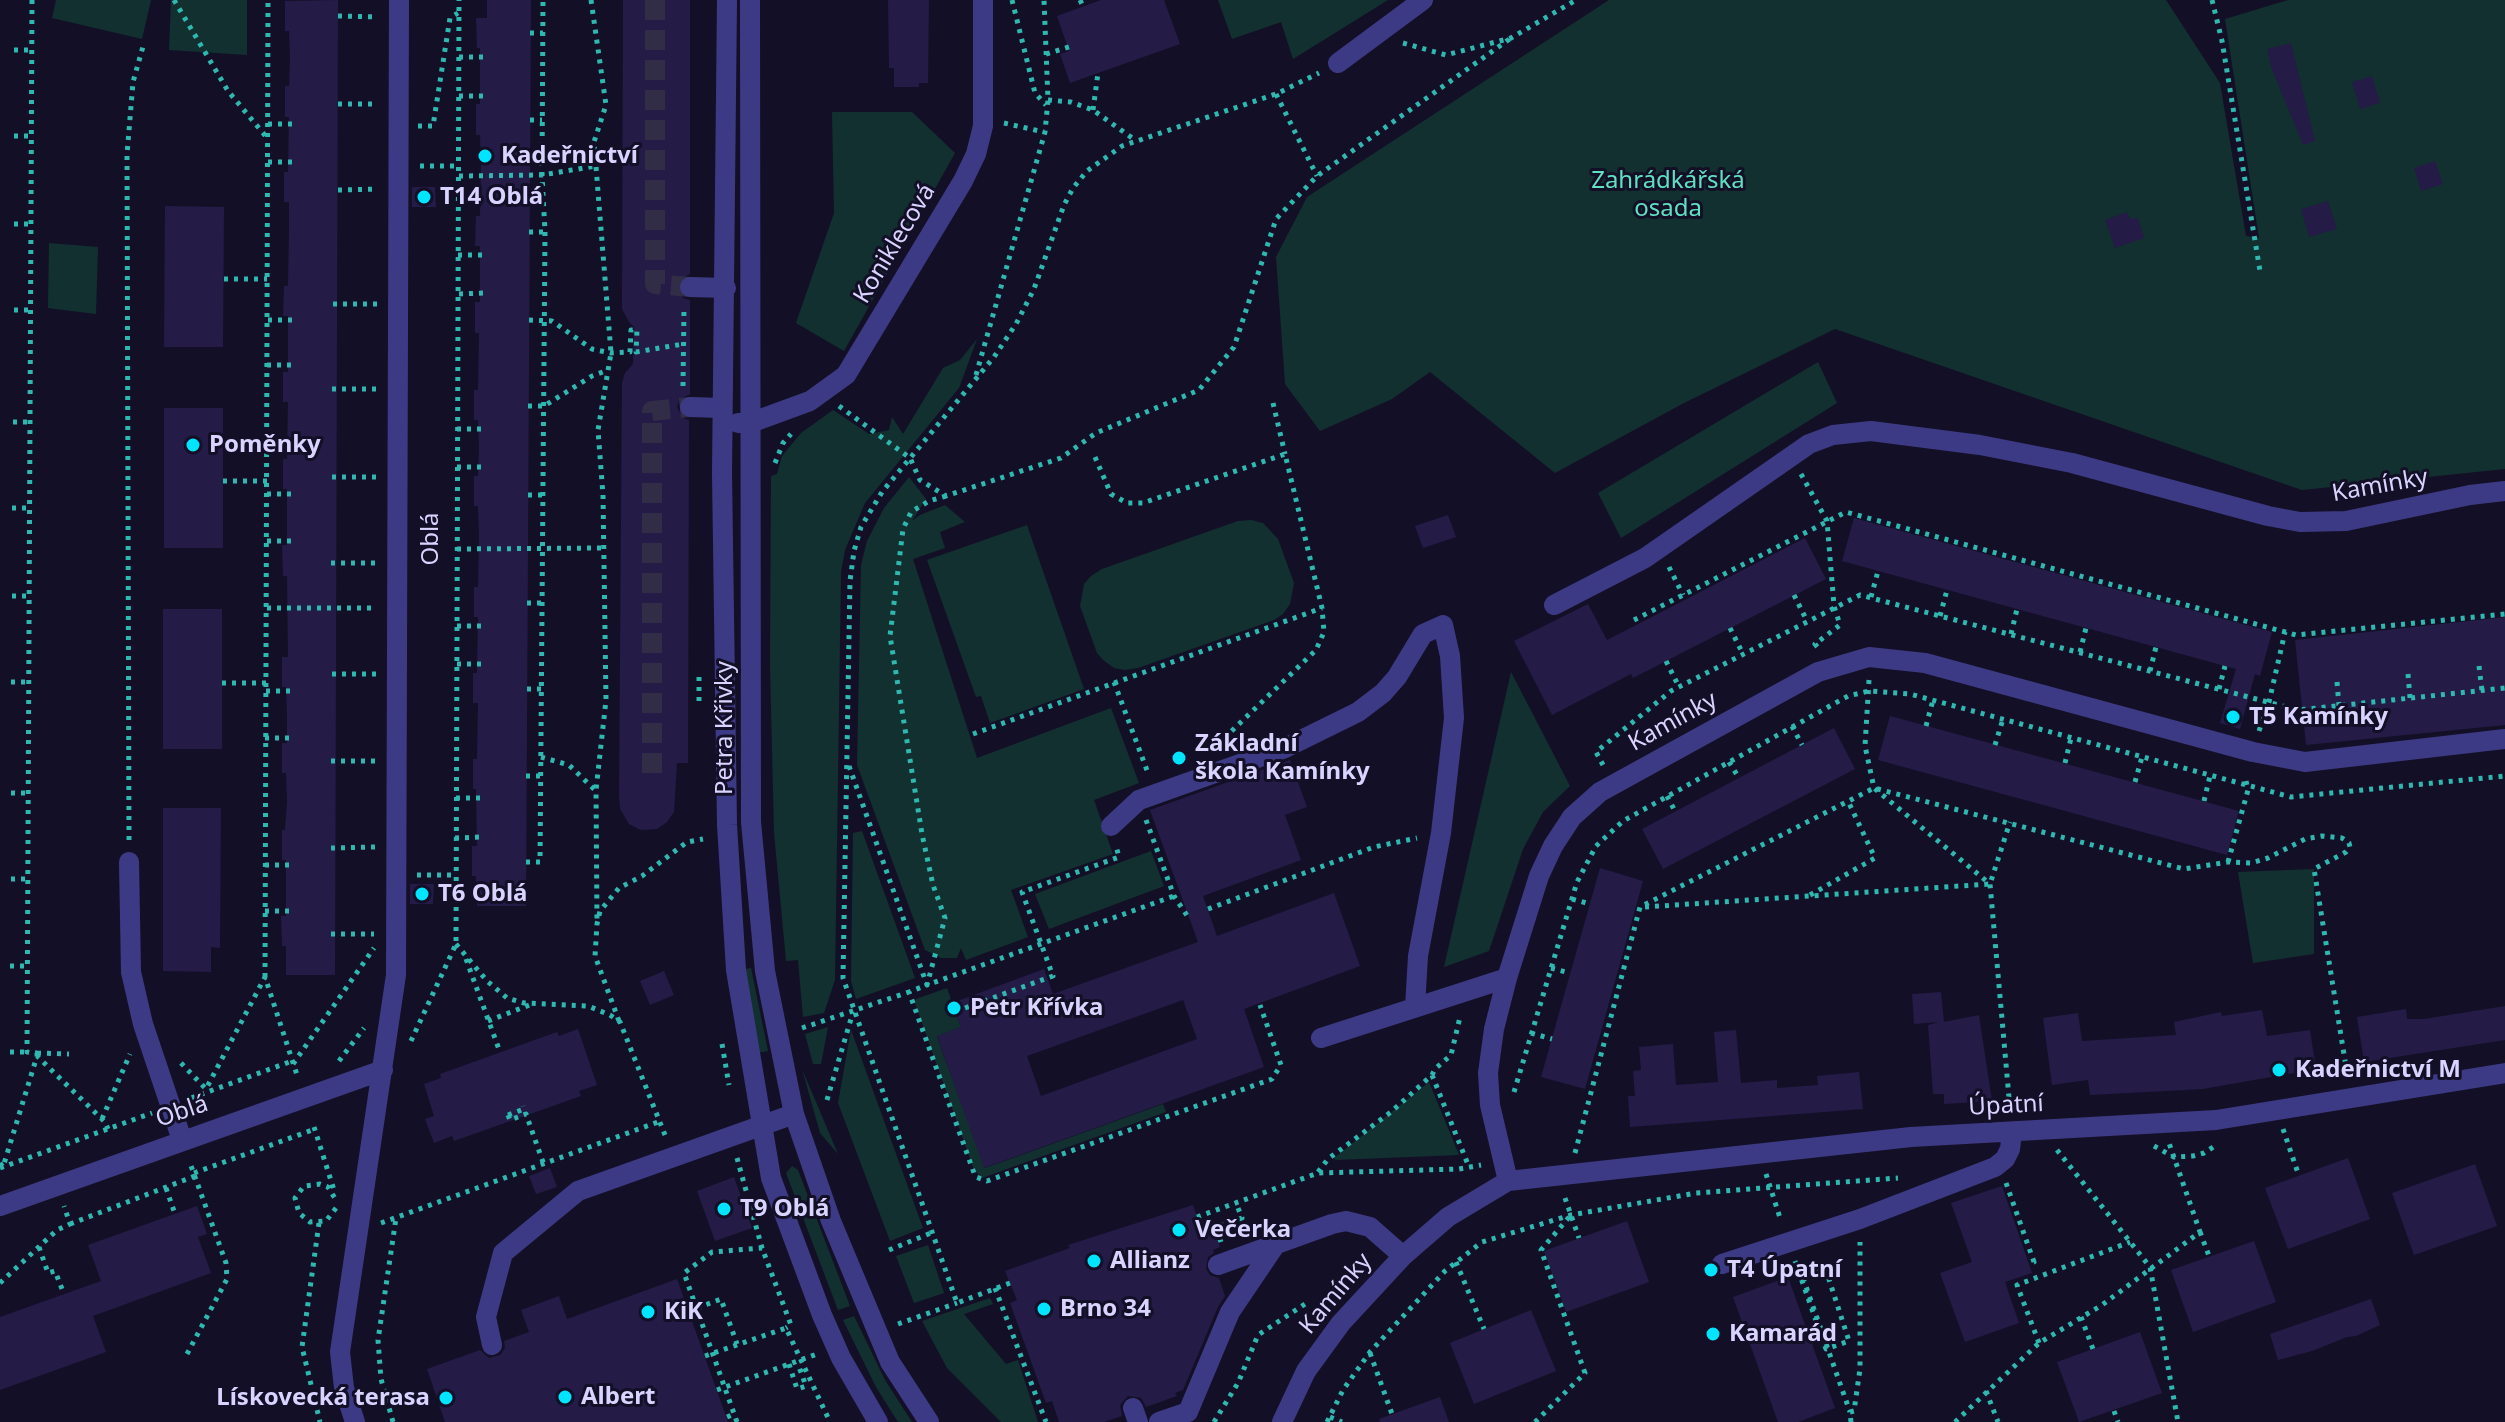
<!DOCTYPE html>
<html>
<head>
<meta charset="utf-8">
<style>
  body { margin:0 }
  canvas { display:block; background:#130f26 }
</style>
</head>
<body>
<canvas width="2505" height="1422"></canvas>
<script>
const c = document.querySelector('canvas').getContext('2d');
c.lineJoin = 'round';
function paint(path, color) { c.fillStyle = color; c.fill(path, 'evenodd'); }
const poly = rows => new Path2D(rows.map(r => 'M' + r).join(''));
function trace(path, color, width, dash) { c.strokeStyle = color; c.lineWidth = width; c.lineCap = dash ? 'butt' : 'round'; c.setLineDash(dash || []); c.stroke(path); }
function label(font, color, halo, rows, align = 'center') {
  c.font = font + ' "Noto Sans",sans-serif'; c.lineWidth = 6; c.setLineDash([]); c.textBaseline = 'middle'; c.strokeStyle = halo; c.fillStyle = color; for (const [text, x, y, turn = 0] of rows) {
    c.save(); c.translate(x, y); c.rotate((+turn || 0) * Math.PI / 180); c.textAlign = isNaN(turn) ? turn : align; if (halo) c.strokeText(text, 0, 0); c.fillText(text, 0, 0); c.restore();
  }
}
paint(poly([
  [56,0,151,0,142,39,52,18],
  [171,0,247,0,247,55,169,50],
  [1218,0,1388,0,1293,59,1281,22,1232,39],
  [1609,0,2166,0,2220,83,2246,236,2259,238,2225,19,2288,0,2505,0,2505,469,2302,490,1835,329,1682,404,1555,473,1430,372,1392,399,1320,431,1285,384,1276,257,1307,197],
  [832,112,912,112,955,153,844,351,796,323,834,213],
  [49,243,98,247,96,314,48,308],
  [977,339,959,388,865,503,845,550,841,572,835,980,824,1013,803,1017,798,960,786,961,774,833,770,664,771,476,777,474,782,456,801,433,833,410,869,434,889,430,892,417,903,434,943,368,960,360],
  [1818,362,1837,403,1621,538,1598,493],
  [909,477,926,499,912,521,920,515,945,505,965,522,940,532,945,548,913,559,977,758,1111,708,1139,783,1094,800,1113,854,1011,890,1028,937,966,960,961,948,957,958,941,958,925,950,857,765,861,565,867,541,884,508],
  [1251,520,1263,523,1278,539,1294,583,1290,604,1283,614,1274,620,1138,668,1125,670,1114,668,1103,660,1097,653,1080,606,1084,584,1091,576,1102,569,1238,521],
  [1027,525,1084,689,990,723,981,696,976,697,927,560],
  [1511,672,1570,786,1543,812,1523,849,1489,951,1444,967],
  [862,831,915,978,856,999,851,981,853,833],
  [1151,851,1164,886,1049,929,1035,894],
  [2314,869,2314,954,2253,963,2238,872],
  [751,968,768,1051,757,1053,745,969],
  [947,988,961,1027,937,1037,985,1168,1163,1104,1166,1112,982,1178,974,1170,915,1003,916,999],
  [828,1027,821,1064,813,1064,805,1034],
  [851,1030,923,1228,890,1241,838,1103],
  [802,1069,838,1154,820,1133],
  [1429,1082,1459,1155,1335,1160,1334,1158],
  [792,1166,798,1170,850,1306,838,1310,786,1173],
  [928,1245,944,1293,914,1303,896,1256],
  [990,1298,993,1304,964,1314,1006,1364,1018,1360,1038,1422,1001,1422,947,1368,922,1321],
  [854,1316,885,1380,912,1422,898,1422,876,1387,843,1320]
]), '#12302f');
paint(poly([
  [338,0,335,975,286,975,286,946,282,946,281,916,286,916,286,860,282,860,282,830,285,830,287,801,286,773,282,773,282,743,287,743,287,715,286,687,282,687,282,657,288,657,287,576,283,576,282,545,287,545,287,489,283,489,283,459,287,459,288,402,283,402,283,372,288,372,288,316,283,316,284,286,288,286,289,231,289,202,284,202,284,172,288,172,289,117,285,117,285,86,289,86,290,58,289,31,285,31,285,1],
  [487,0,531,0,526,906,477,906,476,876,472,876,472,846,477,846,476,789,473,789,473,759,477,759,478,703,473,703,473,673,477,673,478,617,474,617,474,587,478,587,479,538,478,506,474,506,474,476,478,476,479,448,478,420,474,420,474,390,478,390,479,333,475,333,475,302,480,302,480,246,475,246,476,216,480,216,481,164,480,135,476,135,476,104,480,104,480,48,477,48,476,18,487,18],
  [623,0,690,0,690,274,679,280,677,287,683,298,690,300,690,394,679,400,677,407,683,418,689,420,688,763,677,763,674,812,667,822,657,829,641,830,629,824,620,809,619,795,622,383,625,373,633,364,634,327,629,322,622,309],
  [888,0,929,0,928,83,919,83,919,87,894,87,894,68,889,68],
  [1101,0,1164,0,1180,44,1070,83,1060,54,1069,51,1057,16],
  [2291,43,2315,141,2303,145,2271,67,2267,49],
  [2372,76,2380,103,2360,109,2352,82],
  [2435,161,2443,184,2421,191,2414,168],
  [412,187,435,187,436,207,412,207],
  [2328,201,2337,229,2309,237,2301,209],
  [165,206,224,207,223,347,164,347],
  [2127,212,2130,219,2138,218,2144,238,2115,248,2105,220],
  [164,408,223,408,223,548,164,548],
  [1448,515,1456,537,1423,548,1415,526],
  [1854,518,2272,632,2260,676,2255,674,2240,729,2220,723,2236,669,1842,561],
  [1805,538,1826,579,1633,678,1631,674,1552,715,1514,641,1588,604,1607,640],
  [163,609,222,609,222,749,163,749],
  [2505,617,2505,725,2306,745,2295,640],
  [1890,716,2239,811,2227,855,1878,760],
  [1834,728,1855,769,1663,869,1642,829],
  [1290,760,1307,807,1285,815,1301,860,1203,896,1217,936,1334,893,1360,966,1244,1009,1264,1067,984,1168,937,1036,961,1027,952,1003,1044,969,1053,994,1198,942,1150,810],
  [1183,1000,1197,1039,1041,1096,1027,1056],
  [163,808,221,808,220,948,211,947,211,972,163,971],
  [1600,868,1643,881,1585,1089,1541,1077],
  [410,884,434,884,433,904,410,904],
  [664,971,674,995,650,1005,640,981],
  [1941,992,1944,1022,1979,1015,1992,1101,1944,1104,1944,1094,1933,1094,1928,1025,1939,1022,1914,1024,1912,994],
  [2505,1006,2505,1040,2364,1062,2357,1017,2406,1009,2407,1019,2424,1019],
  [2262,1010,2267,1036,2310,1030,2316,1069,2203,1089,2090,1095,2088,1080,2052,1085,2043,1018,2078,1013,2082,1041,2176,1035,2174,1022,2221,1012,2222,1016],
  [578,1029,597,1085,579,1091,581,1096,454,1141,452,1136,434,1143,425,1119,434,1116,424,1084,441,1078,440,1074,557,1032,559,1036],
  [1736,1030,1741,1083,1777,1080,1777,1088,1818,1085,1817,1076,1859,1072,1863,1109,1630,1127,1628,1096,1635,1096,1633,1071,1641,1070,1639,1047,1673,1044,1676,1085,1718,1082,1714,1032],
  [2348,1158,2370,1219,2288,1249,2265,1188],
  [2475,1164,2497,1226,2414,1255,2392,1193],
  [550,1168,557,1187,536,1194,529,1176],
  [734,1177,752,1228,715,1241,697,1191],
  [2002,1186,2032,1273,2005,1282,2019,1323,1965,1342,1940,1273,1972,1262,1951,1203],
  [1193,1205,1201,1228,1212,1224,1220,1247,1213,1250,1214,1253,1208,1257,1206,1269,1210,1275,1219,1278,1225,1296,1218,1307,1183,1390,1175,1393,1177,1396,1146,1407,1141,1398,1128,1396,1120,1405,1122,1416,1104,1422,1059,1422,1052,1401,1046,1403,1010,1303,1017,1300,1005,1271,1070,1248,1068,1245],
  [197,1206,207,1234,198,1237,211,1273,93,1316,106,1352,0,1390,0,1317,101,1281,88,1245],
  [1627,1221,1649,1282,1566,1312,1544,1251],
  [2254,1241,2276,1302,2193,1332,2171,1270],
  [1788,1277,1835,1408,1798,1422,1778,1422,1733,1297],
  [677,1279,728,1422,445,1422,427,1369,480,1350,489,1358,500,1355,505,1348,504,1341,529,1332,521,1310,559,1296,567,1319],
  [2371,1299,2380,1325,2356,1336,2347,1337,2312,1351,2278,1360,2270,1334],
  [1531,1310,1556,1371,1474,1404,1450,1343],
  [2140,1332,2162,1393,2079,1422,2057,1362],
  [1440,1397,1449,1422,1380,1422,1379,1419]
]), '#241b47');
trace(poly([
  [655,0,655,284,690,287],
  [652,773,652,411,690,407]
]), '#312d47', 20, [20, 10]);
trace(poly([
  [32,0,27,1052,37,1053,37,1056],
  [174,0,228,91,268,139],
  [591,0,606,105,594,142,611,353,598,430,603,495,606,700,596,790,597,924],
  [1012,0,1035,93,1046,105],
  [1080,0,1083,6],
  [2212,0,2222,41,2260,271],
  [338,16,377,17],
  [530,33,543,33],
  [1403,43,1446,55,1511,38,1576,0],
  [14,50,32,50],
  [1046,54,1072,46],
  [459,57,486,57],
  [1276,94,1317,176],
  [459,96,485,96],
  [1048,100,1071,102,1093,110,1135,140],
  [338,104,377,104],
  [1093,110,1098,73],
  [530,120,542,120],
  [1004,123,1044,132],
  [268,124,295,124],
  [418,126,433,126,450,18,458,13],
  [14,136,32,136],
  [268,162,294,162],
  [420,166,459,166],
  [459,176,542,175,596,166],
  [338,190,377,189],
  [14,224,30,224],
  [529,232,545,232],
  [458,255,485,255],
  [224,279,267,279],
  [459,294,485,293],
  [333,304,377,304],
  [14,310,29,310],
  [268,320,293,320],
  [529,320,552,321,592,349,611,353,630,352,631,330,637,330,636,352,683,344],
  [267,365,293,365],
  [976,375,1045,132,1048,100,1044,0],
  [683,386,684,308],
  [332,389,377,389],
  [1273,403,1285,454],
  [528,406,544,406,592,376,608,370],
  [839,406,910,458,920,480,946,496,1061,458,1096,433,1199,390,1234,347,1276,219,1317,176,1511,38],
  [13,422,29,422],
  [457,429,484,429],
  [1095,457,1111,494,1127,503,1143,503,1285,454,1322,608,1324,632,1316,650,1215,747],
  [775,463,783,443,791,434],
  [457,467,484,467],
  [1801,474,1827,521,1834,606,1840,625,1815,644,1819,649],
  [332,477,376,477],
  [223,481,267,481],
  [267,494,293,494],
  [528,495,543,495],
  [946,496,929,501,911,512,903,529,890,636,922,834,933,885,945,918,927,985,909,992,974,1173,976,1177,987,1181,1272,1079,1281,1065,1260,1005],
  [12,508,29,508],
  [267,541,292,541],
  [457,549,603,548],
  [331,563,376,563],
  [1669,567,1683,595],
  [1794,595,1807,621],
  [12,596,28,596],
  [1871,597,1878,571],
  [527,603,542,603],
  [267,608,377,608],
  [1940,616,1947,590],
  [1634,620,1846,512,2296,635,2505,614],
  [457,626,483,626],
  [1730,628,1743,654],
  [2011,634,2017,609],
  [2080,652,2086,628],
  [1666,661,1679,687],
  [457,664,483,664],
  [2479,666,2482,691],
  [2150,671,2156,647],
  [332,674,376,674],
  [2408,674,2410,698],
  [699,677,699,707],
  [1869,680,1865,746,1874,788,1990,884,2010,1109],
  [11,682,28,682],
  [1114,682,1148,773],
  [2337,682,2339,706],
  [222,683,266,683],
  [527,689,542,689],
  [2219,689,2225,666],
  [266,691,292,691],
  [1792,726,1802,745],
  [1926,726,1933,700],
  [2259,731,2269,702,2285,632],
  [973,734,1322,608],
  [265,738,292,738],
  [1995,745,2003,719],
  [541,757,569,765,595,790],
  [331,761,375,761],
  [1729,762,1739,778],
  [2065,763,2071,738],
  [1603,765,1596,752,1671,691,1860,595,2298,710,2505,688],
  [849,766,927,985,1174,896],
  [526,776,541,776],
  [2135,782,2142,757],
  [11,793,27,793],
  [1667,796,1675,811],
  [456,798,483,798],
  [2204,801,2210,776],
  [1146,820,1174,896,1188,917],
  [455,838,482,837],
  [129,840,127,155,133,82,144,43],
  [331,848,375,847],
  [526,862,540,862,545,232,542,175,543,0],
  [2228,862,2248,790,2246,781],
  [265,865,291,865],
  [417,875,455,875],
  [11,879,27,879],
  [1810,895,1875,858,1848,801],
  [1572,899,1590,904],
  [1645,907,1990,884,2010,822],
  [1208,909,1374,847,1417,838],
  [265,911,292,911],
  [331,934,374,934],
  [456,944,487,981,507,998,524,1003,588,1006,610,1015,620,1022,665,1135],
  [466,959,500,1052],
  [10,966,27,966],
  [1551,968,1570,973],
  [265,977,268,0],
  [965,1008,1053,976,1022,892,1119,857,1116,846],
  [488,1021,532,1004],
  [619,1021,595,956,597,924,600,911,619,888,642,876,687,842,703,839],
  [802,1028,909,992],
  [1531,1033,1552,1039],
  [411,1041,456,944,459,0],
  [722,1044,729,1085],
  [10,1052,27,1052],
  [37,1053,69,1054],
  [339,1061,364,1028],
  [181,1063,206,1089,265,977,298,1078],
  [293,1064,374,948],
  [1432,1075,1469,1167],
  [1514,1092,1577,882,1596,846,1623,821,1848,696,1869,691,1910,694,2291,797,2505,776],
  [191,1098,292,1061],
  [827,1100,853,1012],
  [508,1115,510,1120,526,1114,544,1165],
  [508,1115,524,1109,523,1106],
  [102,1119,130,1054],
  [314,1127,334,1190],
  [2283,1129,2299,1176],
  [2154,1146,2174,1157,2193,1156,2204,1153,2218,1144],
  [2057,1150,2150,1267,2178,1422],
  [1575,1153,1640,907,1874,788,2184,869,2228,862,2251,863,2268,858,2305,839,2322,836,2342,838,2349,843,2350,847,2346,852,2314,869,2348,1079],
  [737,1158,762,1248,791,1325,786,1328],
  [0,1163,3,1167,37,1056,105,1122,108,1129],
  [0,1168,152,1113],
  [1318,1172,1328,1159,1391,1112,1432,1075,1435,1069,1451,1055,1460,1017],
  [194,1173,315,1129],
  [1766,1174,1781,1221],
  [2006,1183,2034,1262,2029,1263],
  [166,1188,175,1214],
  [1565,1198,1579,1238],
  [336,1208,326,1221,310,1222,299,1213,295,1198,304,1186,320,1184,328,1187,336,1200],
  [1197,1217,1318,1173,1459,1169,1481,1165],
  [319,1223,302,1347,320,1422],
  [381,1223,658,1122],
  [70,1224,195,1176],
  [2200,1232,2209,1256],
  [1221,1242,1216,1227,1242,1218,1236,1203],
  [39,1247,48,1273,55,1271,64,1294],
  [889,1250,931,1233],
  [1795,1261,1826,1349,1849,1341,1825,1267,1803,1278,1850,1412],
  [1456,1262,1484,1329],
  [0,1283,57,1230,70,1224,64,1206],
  [1010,1283,957,1303,843,978,850,581,854,551,861,527,882,492,994,357,1016,324,1034,289,1064,205,1073,188,1087,171,1122,146,1276,94,1319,73],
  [995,1288,1046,1422],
  [697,1308,721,1299,737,1344],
  [2081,1317,2093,1349],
  [898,1324,957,1303],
  [2039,1343,2017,1285,2130,1242],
  [1370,1353,1392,1414],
  [187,1354,227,1279,226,1263,190,1163],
  [705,1356,786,1328,830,1422],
  [789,1364,797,1389,806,1386,799,1367,802,1366],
  [717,1390,817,1354],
  [1986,1391,1998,1422],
  [2114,1411,2118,1422],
  [727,1417,734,1414],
  [1330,1417,1342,1422],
  [393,1422,381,1379,378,1340,396,1218],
  [737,1422,684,1273,712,1252,762,1248],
  [1214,1422,1238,1383,1258,1335,1305,1304],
  [1327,1422,1343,1390,1370,1352,1445,1271,1482,1242,1571,1215,1696,1193,1898,1178],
  [1535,1422,1585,1373,1541,1250,1570,1216],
  [1851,1422,1850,1412,1854,1411,1860,1369,1860,1242],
  [1955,1422,2039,1343,2102,1305,2200,1232,2169,1143]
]), '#2fb8b0', 5, [4, 6]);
trace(poly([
  [727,0,722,473,727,825,736,970,771,1178,822,1315,841,1358,878,1422],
  [750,0,751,822,765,971,794,1114,831,1221,890,1362,929,1422],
  [1338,63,1423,0],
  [690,287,726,288],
  [690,407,722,408],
  [738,423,750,423,810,401,846,375,963,181,976,154,983,126,983,0],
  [1554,605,1645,558,1809,444,1833,435,1871,431,1980,445,2072,463,2268,516,2300,522,2346,521,2470,495,2505,491],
  [1111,826,1139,800,1285,748,1358,712,1383,693,1397,677,1423,634,1443,625,1450,656,1454,718,1441,833,1418,956,1415,1007],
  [129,862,131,972,143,1024,182,1140],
  [1321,1038,1507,978],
  [1508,1181,1490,1105,1488,1073,1494,1029,1507,978,1539,876,1553,846,1572,817,1600,792,1818,672,1869,657,1925,663,2253,752,2305,762,2505,739],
  [0,1206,383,1070],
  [1722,1264,1860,1219,1995,1167,2005,1159,2010,1149,2012,1132],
  [1218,1265,1332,1224,1346,1221,1370,1227,1403,1256],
  [492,1345,486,1317,503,1253,578,1191,794,1114],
  [1133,1408,1138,1422],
  [355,1422,344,1388,340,1352,396,975,399,0],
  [1159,1422,1188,1412,1230,1312,1276,1244],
  [1282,1422,1306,1371,1341,1323,1403,1256,1448,1217,1508,1181,1911,1137,2216,1120,2505,1073]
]), '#3d3a85', 20);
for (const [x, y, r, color] of [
  [485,156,8,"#00e5ff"],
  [424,197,8,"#00e5ff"],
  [193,445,8,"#00e5ff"],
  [2233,717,8,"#00e5ff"],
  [1179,758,8,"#00e5ff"],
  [422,894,8,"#00e5ff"],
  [954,1008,8,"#00e5ff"],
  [2279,1070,8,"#00e5ff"],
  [724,1209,8,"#00e5ff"],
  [1179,1230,8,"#00e5ff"],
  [1094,1261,8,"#00e5ff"],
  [1711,1270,8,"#00e5ff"],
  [1044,1309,8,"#00e5ff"],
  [648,1312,8,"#00e5ff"],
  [1713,1334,8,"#00e5ff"],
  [565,1397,8,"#00e5ff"],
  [446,1398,8,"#00e5ff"]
]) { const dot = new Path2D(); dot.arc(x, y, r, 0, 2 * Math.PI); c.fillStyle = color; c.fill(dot); trace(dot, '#130f26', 3); }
label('bold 24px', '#d9d4ff', '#130f26', [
  ["Kadeřnictví",501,156],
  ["T14 Oblá",440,197],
  ["Poměnky",209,445],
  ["T5 Kamínky",2249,717],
  ["Základní",1195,744],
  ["škola Kamínky",1195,772],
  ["T6 Oblá",438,894],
  ["Petr Křívka",970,1008],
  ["Kadeřnictví M",2295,1070],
  ["T9 Oblá",740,1209],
  ["Večerka",1195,1230],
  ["Allianz",1110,1261],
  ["T4 Úpatní",1727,1270],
  ["Brno 34",1060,1309],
  ["KiK",664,1312],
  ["Kamarád",1729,1334],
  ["Albert",581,1397],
  ["Lískovecká terasa",430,1398,"right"]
], 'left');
label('24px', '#5fe0c0', '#130f26', [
  ["Zahrádkářská",1668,181],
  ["osada",1668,209]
]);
label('24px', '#d9d4ff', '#130f26', [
  ["Koniklecová",895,244,-59],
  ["Kamínky",2380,486,-10],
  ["Oblá",431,539,-90],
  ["Kamínky",1673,722,-29],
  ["Petra Křivky",725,728,-90],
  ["Úpatní",2006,1106,-3],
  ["Oblá",182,1112,-19],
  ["Kamínky",1336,1294,-50]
]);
</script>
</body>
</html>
